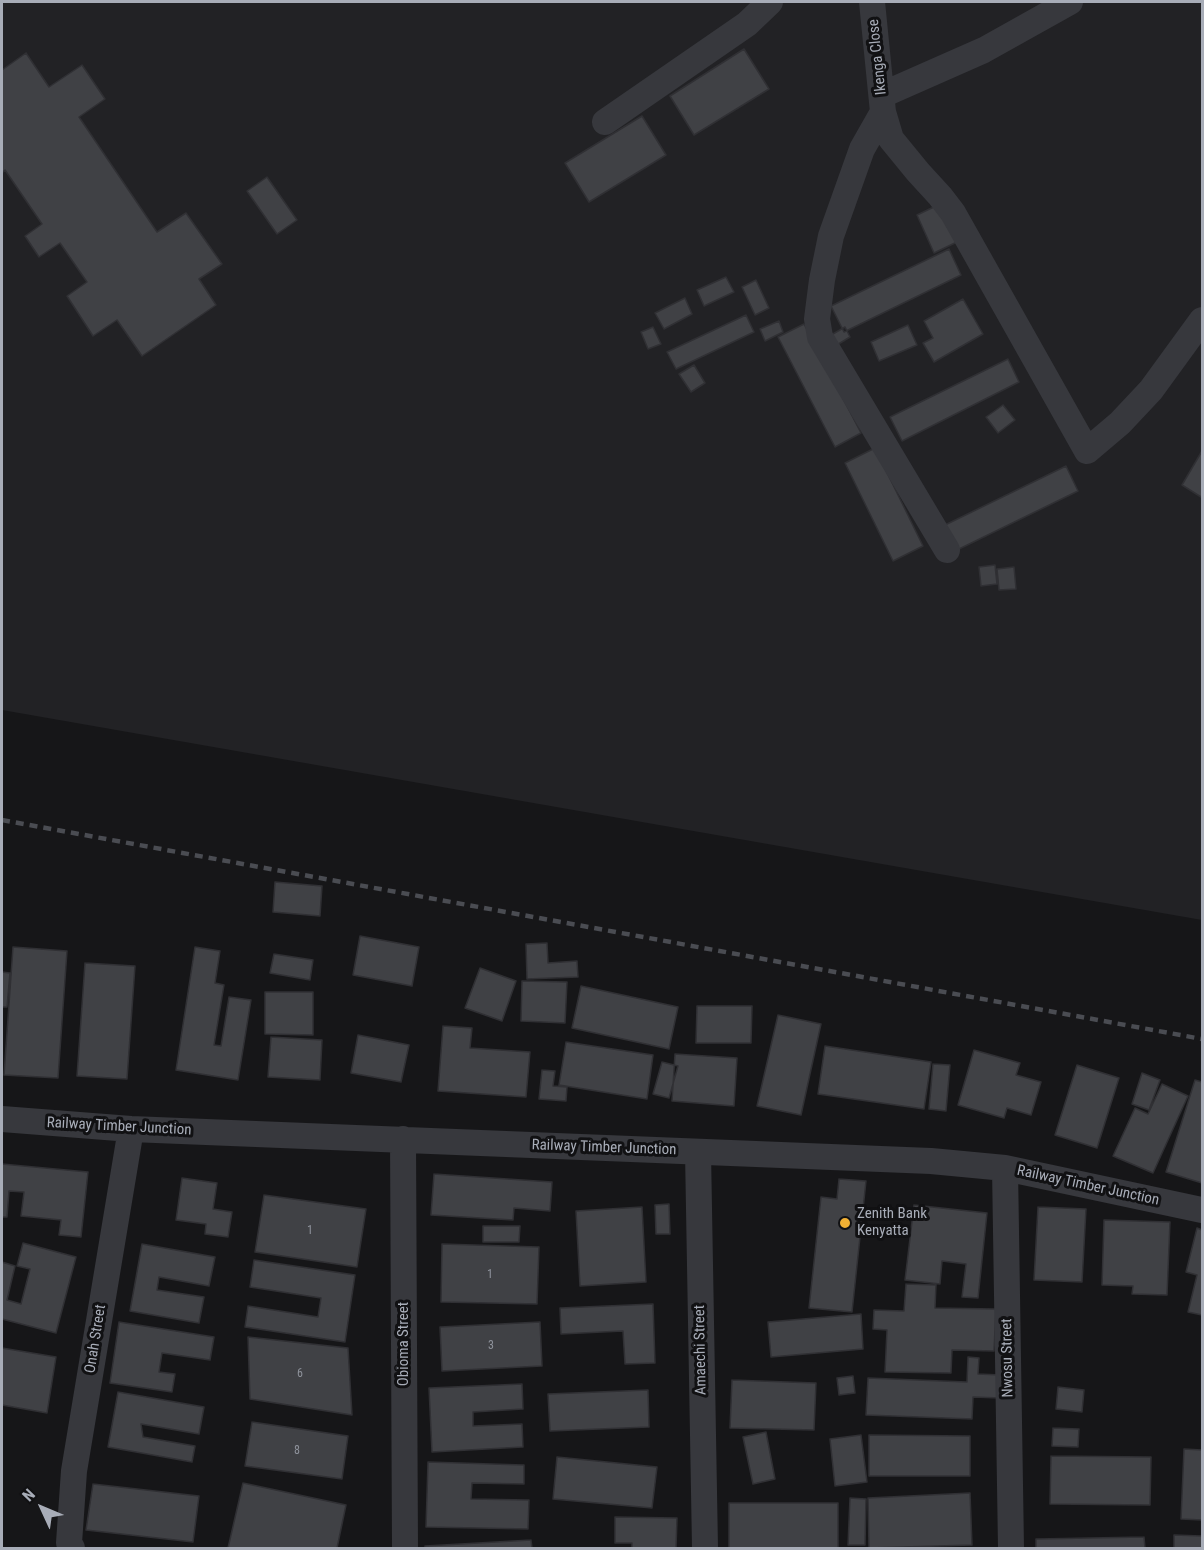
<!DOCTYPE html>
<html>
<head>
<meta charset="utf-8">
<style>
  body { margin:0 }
  #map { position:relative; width:1204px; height:1550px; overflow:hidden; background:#161618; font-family:"Roboto Condensed",sans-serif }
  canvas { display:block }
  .frame { position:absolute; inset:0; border:3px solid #a8adb8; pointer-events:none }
  .north { position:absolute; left:12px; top:1478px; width:60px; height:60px; -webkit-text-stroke:4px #111113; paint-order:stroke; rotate:314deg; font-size:16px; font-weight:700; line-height:24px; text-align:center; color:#a8adb8 }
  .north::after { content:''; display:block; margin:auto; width:21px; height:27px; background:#a8adb8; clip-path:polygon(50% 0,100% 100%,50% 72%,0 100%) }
</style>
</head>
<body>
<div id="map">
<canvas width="1204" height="1550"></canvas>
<div class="frame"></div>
<div class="north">N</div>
</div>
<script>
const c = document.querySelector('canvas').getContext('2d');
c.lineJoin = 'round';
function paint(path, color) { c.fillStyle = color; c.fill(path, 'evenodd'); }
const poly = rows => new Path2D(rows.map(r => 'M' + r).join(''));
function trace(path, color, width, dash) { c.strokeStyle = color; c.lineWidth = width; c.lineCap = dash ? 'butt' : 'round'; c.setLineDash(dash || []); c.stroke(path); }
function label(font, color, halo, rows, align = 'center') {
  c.font = font + ' "Roboto Condensed",sans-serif'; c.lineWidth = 6; c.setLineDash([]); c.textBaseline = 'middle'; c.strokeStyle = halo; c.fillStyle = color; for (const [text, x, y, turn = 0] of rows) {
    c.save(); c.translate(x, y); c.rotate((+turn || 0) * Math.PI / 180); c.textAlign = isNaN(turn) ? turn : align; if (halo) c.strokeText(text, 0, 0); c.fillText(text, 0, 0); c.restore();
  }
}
paint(poly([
  [2,2,1202,2,1202,920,2,710]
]), '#222225');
const building = poly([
  [744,49,769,89,694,135,670,96,744,49],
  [26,53,49,87,82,65,105,99,79,117,157,232,186,213,222,264,199,279,216,305,142,356,117,320,93,336,67,296,87,282,60,243,39,257,25,236,42,224,5,170,2,173,2,70,26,53],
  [642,116,666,155,589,202,565,163,642,116],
  [267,177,297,220,277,234,247,191,267,177],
  [940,204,957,242,934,253,917,215,940,204],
  [949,249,961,275,844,332,831,306,949,249],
  [726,277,734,292,704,306,697,290,726,277],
  [756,280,769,308,755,315,742,287,756,280],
  [685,298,692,314,664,329,655,313,685,298],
  [963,299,983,334,934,362,923,343,933,338,924,321,963,299],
  [746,315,754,332,676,369,667,352,746,315],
  [779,321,783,332,765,341,760,329,779,321],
  [804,324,861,433,835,447,778,337,804,324],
  [908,325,917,345,879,361,871,342,908,325],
  [653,327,661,344,648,349,641,332,653,327],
  [845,327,850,337,832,348,826,338,845,327],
  [1008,359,1019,382,902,441,890,417,1008,359],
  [694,365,705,383,691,392,679,374,694,365],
  [1003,405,1015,420,998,433,986,417,1003,405],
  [875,448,923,546,893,561,845,463,875,448],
  [1202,451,1202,495,1201,497,1182,485,1202,451],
  [1066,466,1078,491,957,550,945,525,1066,466],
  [995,565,997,584,981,586,979,567,995,565],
  [1014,567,1016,589,999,590,997,569,1014,567],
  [275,882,322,886,320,916,273,912,275,882],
  [360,936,419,947,412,986,353,975,360,936],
  [547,943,548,963,577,961,578,977,527,979,526,944,547,943],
  [13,947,67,951,58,1078,4,1075,13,947],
  [195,947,220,951,215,983,224,985,214,1045,221,1046,229,997,251,1000,238,1080,176,1070,195,947],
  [274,954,313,960,310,980,270,973,274,954],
  [85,963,135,966,127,1079,77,1076,85,963],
  [480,968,516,981,502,1021,465,1008,480,968],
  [2,972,10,973,7,1007,2,1007,2,972],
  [522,981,567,982,565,1023,521,1021,522,981],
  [581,986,678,1007,669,1049,572,1028,581,986],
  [265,992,313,992,313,1035,265,1034,265,992],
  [697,1006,752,1006,751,1043,696,1043,697,1006],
  [778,1015,821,1024,801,1115,757,1106,778,1015],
  [443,1026,472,1028,470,1048,530,1052,526,1097,438,1091,443,1026],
  [358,1035,409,1045,401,1082,351,1073,358,1035],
  [271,1037,322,1040,320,1080,268,1077,271,1037],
  [566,1042,653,1055,647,1099,559,1085,566,1042],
  [825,1046,931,1062,924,1109,818,1094,825,1046],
  [974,1050,1020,1063,1016,1075,1041,1082,1031,1115,1007,1108,1004,1118,958,1105,974,1050],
  [675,1054,737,1058,734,1106,672,1101,675,1054],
  [662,1062,678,1066,669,1098,653,1094,662,1062],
  [933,1064,950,1065,946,1111,929,1109,933,1064],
  [1077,1065,1119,1078,1097,1148,1055,1135,1077,1065],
  [542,1070,555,1071,553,1086,567,1087,566,1101,539,1099,542,1070],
  [1142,1073,1160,1080,1149,1110,1132,1104,1142,1073],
  [1195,1080,1202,1082,1202,1183,1166,1172,1195,1080],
  [1162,1084,1188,1096,1153,1173,1113,1156,1135,1108,1148,1114,1162,1084],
  [2,1164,88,1172,81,1237,59,1235,61,1220,21,1216,24,1192,9,1191,7,1217,2,1217,2,1164],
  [434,1174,552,1182,550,1211,514,1208,513,1220,431,1215,434,1174],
  [182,1178,217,1183,213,1209,232,1212,228,1237,205,1234,206,1224,176,1220,182,1178],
  [839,1179,866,1181,852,1312,809,1308,821,1197,837,1199,839,1179],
  [264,1195,366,1209,357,1267,255,1252,264,1195],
  [669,1204,670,1234,656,1234,655,1205,669,1204],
  [914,1205,987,1213,978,1298,962,1297,966,1264,942,1261,940,1284,905,1280,914,1205],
  [642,1207,646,1282,580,1286,576,1211,642,1207],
  [1038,1207,1086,1209,1082,1282,1034,1280,1038,1207],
  [1104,1220,1170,1222,1167,1295,1132,1294,1133,1286,1102,1285,1104,1220],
  [483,1226,520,1226,519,1242,483,1242,483,1226],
  [1197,1228,1202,1230,1202,1315,1188,1312,1197,1275,1186,1272,1197,1228],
  [23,1243,76,1257,56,1333,2,1319,2,1262,15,1266,7,1300,21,1304,30,1269,17,1266,23,1243],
  [142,1244,215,1257,209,1286,159,1277,157,1290,204,1297,199,1323,130,1311,142,1244],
  [442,1244,539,1247,537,1304,441,1302,442,1244],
  [254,1260,355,1275,345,1342,245,1327,248,1306,318,1317,321,1298,250,1287,254,1260],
  [906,1284,936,1285,935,1308,996,1309,994,1351,952,1350,951,1373,885,1372,887,1330,873,1329,874,1310,904,1311,906,1284],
  [653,1304,655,1363,625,1364,623,1331,561,1334,560,1308,653,1304],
  [861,1314,863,1349,771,1357,768,1322,861,1314],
  [119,1322,214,1337,210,1360,162,1353,159,1372,175,1374,172,1392,110,1383,119,1322],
  [540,1322,542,1366,442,1371,440,1327,540,1322],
  [248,1337,348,1348,352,1415,250,1399,248,1337],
  [2,1348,56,1357,47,1413,2,1405,2,1348],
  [968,1357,979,1358,978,1374,1001,1375,1000,1398,973,1397,972,1419,866,1415,868,1378,967,1382,968,1357],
  [853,1376,855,1393,839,1395,837,1378,853,1376],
  [732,1380,816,1383,814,1430,730,1428,732,1380],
  [522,1384,523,1409,473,1412,473,1426,522,1424,523,1447,432,1452,429,1388,522,1384],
  [1058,1387,1084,1390,1082,1412,1056,1409,1058,1387],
  [648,1390,649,1427,550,1431,548,1394,648,1390],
  [118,1392,204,1407,199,1434,141,1424,143,1437,195,1446,192,1462,108,1447,118,1392],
  [252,1422,348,1436,342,1479,245,1466,252,1422],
  [1053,1428,1079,1429,1078,1447,1052,1446,1053,1428],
  [766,1432,775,1479,753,1484,743,1437,766,1432],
  [861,1435,867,1482,835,1486,830,1439,861,1435],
  [869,1435,970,1436,970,1476,869,1476,869,1435],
  [1184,1449,1202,1450,1202,1520,1181,1519,1184,1449],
  [1051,1456,1151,1457,1150,1505,1050,1504,1051,1456],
  [557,1457,657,1467,652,1508,553,1499,557,1457],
  [428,1462,524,1465,524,1484,472,1483,471,1499,529,1500,528,1529,426,1527,428,1462],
  [243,1483,346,1505,337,1548,228,1548,243,1483],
  [93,1484,199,1496,193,1542,86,1530,93,1484],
  [970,1493,972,1545,869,1548,868,1498,970,1493],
  [850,1498,866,1499,865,1545,848,1545,850,1498],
  [729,1503,838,1503,838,1548,729,1548,729,1503],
  [615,1517,677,1518,676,1548,632,1548,632,1543,615,1543,615,1517],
  [1174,1535,1202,1536,1202,1548,1174,1548,1174,1535],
  [1144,1537,1145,1548,1036,1548,1036,1539,1144,1537],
  [531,1540,532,1548,425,1548,425,1546,531,1540]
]);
paint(building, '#404145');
trace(building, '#303034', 1.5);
trace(poly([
  [872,2,883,112,891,139,918,172,940,196,953,213,1087,451,1120,423,1151,390,1202,320],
  [882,95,984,50,1070,2],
  [883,112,862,149,831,236,822,280,817,319,820,337,947,550],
  [605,122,747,24,770,2],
  [2,1119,131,1129,931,1161,1005,1168,1202,1210],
  [403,1139,405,1548],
  [698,1152,705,1548],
  [1005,1168,1011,1548],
  [72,1548,69,1543,74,1471,131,1129]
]), '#37383d', 26);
trace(poly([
  [2,820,1202,1039]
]), '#4a4c52', 4.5, [8, 6]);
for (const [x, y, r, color] of [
  [845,1223,6,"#f2b134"]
]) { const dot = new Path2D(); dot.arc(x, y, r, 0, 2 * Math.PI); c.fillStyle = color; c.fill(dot); trace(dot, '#111113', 2); }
label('12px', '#8e929b', null, [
  ["1",310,1231],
  ["1",490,1275],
  ["3",491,1346],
  ["6",300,1374],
  ["8",297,1451]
]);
label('15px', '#a8adb8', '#111113', [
  ["Ikenga Close",878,57,-96],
  ["Railway Timber Junction",119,1127,3],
  ["Railway Timber Junction",604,1148,2],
  ["Railway Timber Junction",1088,1186,12],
  ["Onah Street",96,1339,-81],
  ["Obioma Street",404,1344,-90],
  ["Amaechi Street",701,1350,-91],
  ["Nwosu Street",1008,1358,-91]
]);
label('15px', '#a8adb8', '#111113', [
  ["Zenith Bank",857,1214],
  ["Kenyatta",857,1231]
], 'left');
</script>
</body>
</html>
